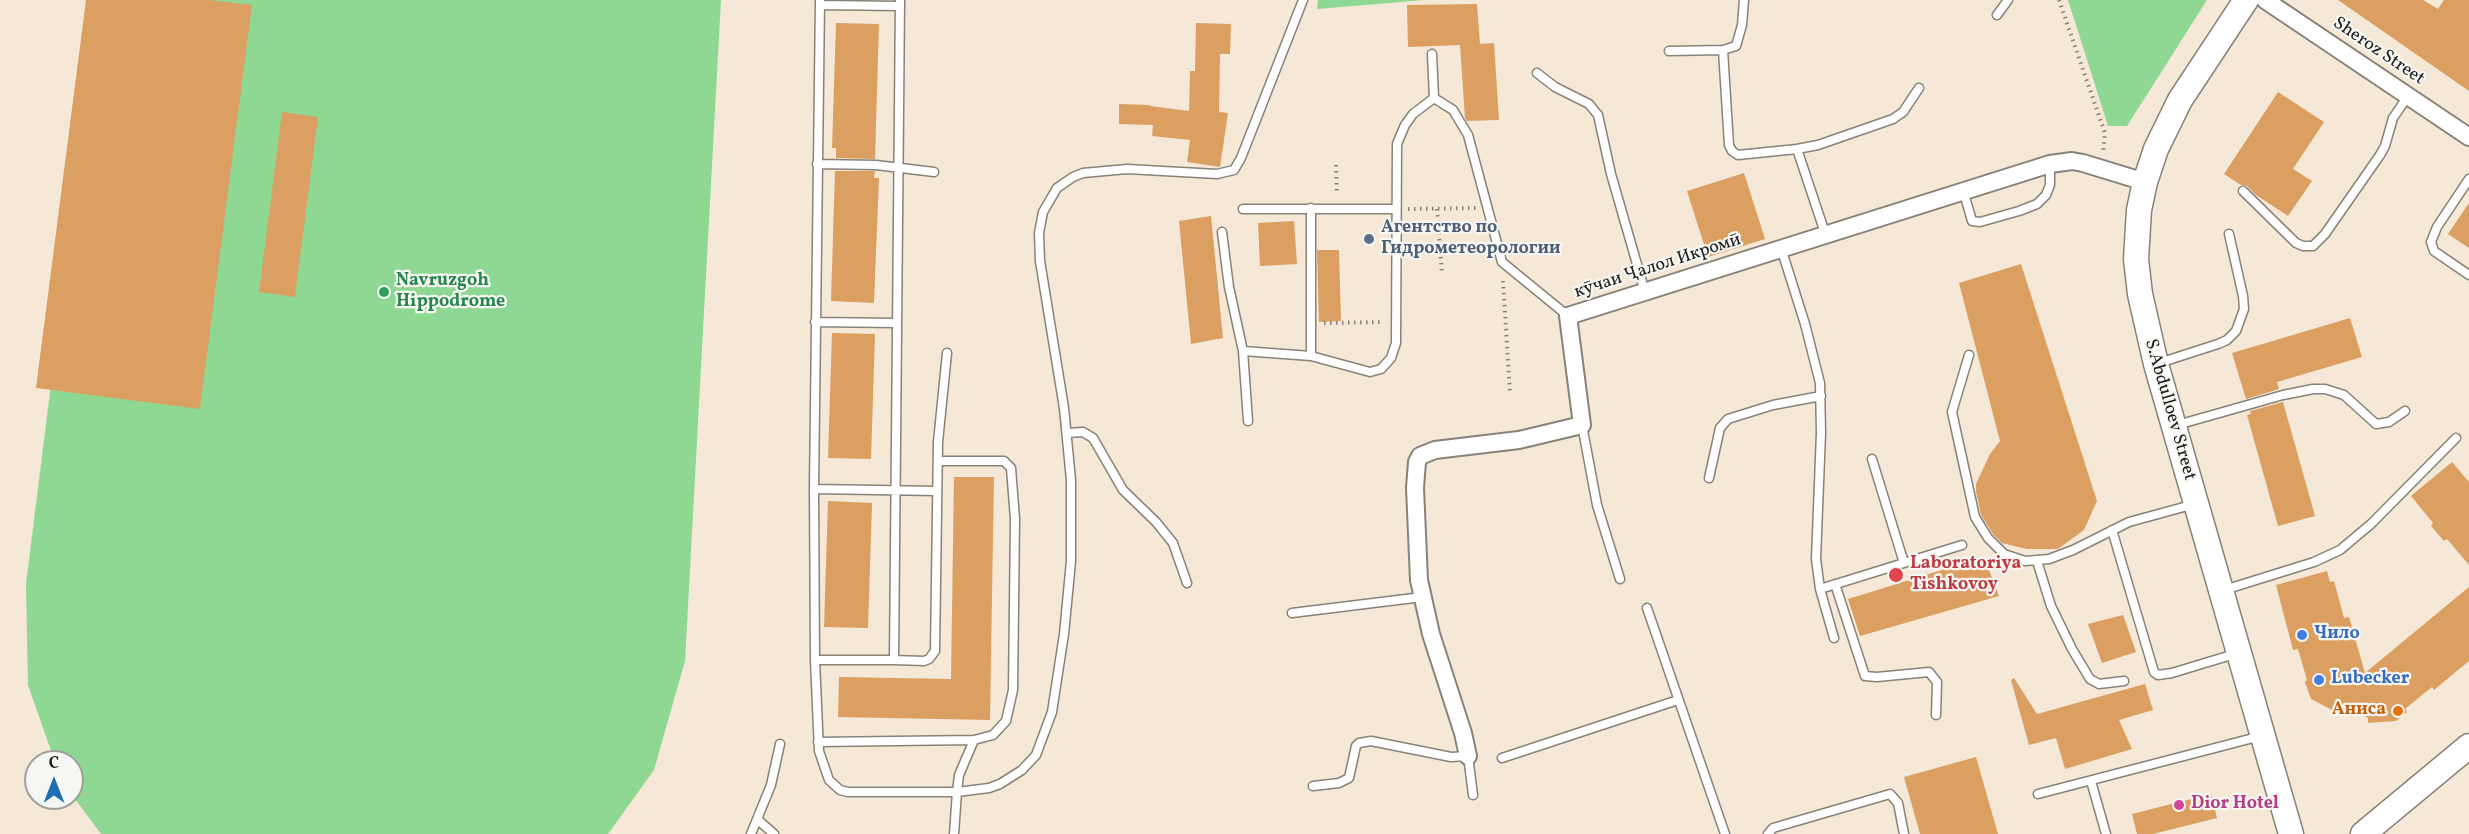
<!DOCTYPE html>
<html>
<head>
<meta charset="utf-8">
<style>
  body { margin:0 }
  #map { position:relative; width:2469px; height:834px; overflow:hidden; background:#f5e8d6; font-family:Vollkorn,serif }
  canvas { display:block }
  .north { position:absolute; left:24px; top:750px; width:60px; height:60px; box-sizing:border-box; background:#f6f6f2; border:2px solid #9f9f9c; border-radius:50%; rotate:0deg; font-size:16px; font-weight:700; line-height:24px; text-align:center; color:#1c1c1c }
  .north::after { content:''; display:block; margin:auto; width:21px; height:27px; background:#1f6fb2; clip-path:polygon(50% 0,100% 100%,50% 72%,0 100%) }
</style>
</head>
<body>
<div id="map">
<canvas width="2469" height="834"></canvas>
<div class="north">С</div>
</div>
<script>
const c = document.querySelector('canvas').getContext('2d');
c.lineJoin = 'round';
function paint(path, color) { c.fillStyle = color; c.fill(path, 'evenodd'); }
const poly = rows => new Path2D(rows.map(r => 'M' + r).join(''));
function trace(path, color, width, dash) { c.strokeStyle = color; c.lineWidth = width; c.lineCap = dash ? 'butt' : 'round'; c.setLineDash(dash || []); c.stroke(path); }
function label(font, color, halo, rows, align = 'center') {
  c.font = font + ' Vollkorn,serif'; c.lineWidth = 4.5; c.setLineDash([]); c.textBaseline = 'middle'; c.strokeStyle = halo; c.fillStyle = color; for (const [text, x, y, turn = 0] of rows) {
    c.save(); c.translate(x, y); c.rotate((+turn || 0) * Math.PI / 180); c.textAlign = isNaN(turn) ? turn : align; if (halo) c.strokeText(text, 0, 0); c.fillText(text, 0, 0); c.restore();
  }
}
paint(poly([
  [99,0,721,0,685,661,654,770,608,834,101,834,72,795,72,762,55,762,28,685,26,584],
  [1318,0,1425,0,1317,9],
  [2068,0,2207,0,2127,126,2108,126]
]), '#8fd894');
paint(poly([
  [86,0,209,0,252,5,200,409,36,388],
  [2338,0,2423,0,2438,9,2444,0,2469,0,2469,91],
  [1477,4,1480,44,1494,43,1499,120,1467,121,1465,118,1460,45,1408,47,1407,5],
  [836,23,879,24,875,159,836,158,836,148,832,148],
  [1196,23,1231,24,1230,54,1220,54,1219,112,1228,113,1220,167,1187,162,1190,140,1152,136,1153,125,1119,124,1119,104,1150,105,1150,106,1189,111,1190,71,1195,71],
  [2278,92,2324,122,2293,169,2312,181,2288,216,2256,195,2247,186,2241,185,2224,174],
  [282,112,318,117,295,297,259,292],
  [835,171,875,171,874,178,879,178,874,303,831,301],
  [1744,173,1765,239,1708,257,1687,191],
  [2469,203,2469,248,2448,234],
  [1211,216,1223,338,1191,344,1179,221],
  [1294,221,1297,264,1260,266,1258,223],
  [1317,250,1339,250,1341,321,1319,322],
  [2021,264,2097,501,2084,530,2058,549,2027,549,2002,543,1993,534,1981,515,1976,492,1976,484,1990,454,2000,441,1959,283],
  [2350,318,2362,357,2277,382,2279,389,2246,399,2232,353],
  [832,333,875,334,871,459,828,458],
  [2283,402,2315,516,2278,526,2247,415,2251,414,2250,411],
  [2452,462,2469,482,2469,565,2447,539,2444,541,2431,526,2433,523,2411,496],
  [954,477,994,477,990,720,838,717,839,677,951,679],
  [828,501,872,503,868,628,824,627],
  [1984,557,1999,596,1860,636,1848,599],
  [2327,571,2330,582,2334,581,2344,618,2349,617,2365,673,2469,587,2469,661,2434,690,2432,687,2405,709,2407,712,2396,721,2368,723,2368,718,2334,705,2332,710,2311,699,2305,682,2307,680,2298,649,2293,650,2276,585],
  [2123,615,2136,652,2102,663,2088,624],
  [2014,678,2037,714,2145,684,2153,710,2119,720,2132,749,2065,769,2056,738,2029,745,2011,680],
  [1976,757,1998,834,1920,834,1904,777],
  [2211,794,2217,818,2153,834,2137,834,2132,814]
]), '#da9f61');
const lane = poly([
  [820,0,814,489,815,660,819,751,829,780,840,790,848,792,957,792,959,775,974,740],
  [1744,0,1742,25,1736,46,1723,50,1729,145,1732,151,1738,155,1797,149,1825,233],
  [820,5,900,6],
  [1997,15,2008,0],
  [1669,51,1723,50],
  [1432,54,1434,98],
  [1537,73,1555,87,1589,104,1598,115,1611,174,1645,292],
  [1797,149,1818,145,1893,119,1903,112,1919,88],
  [817,164,876,165,934,172],
  [2469,179,2437,227,2431,242,2434,251,2469,275],
  [1963,190,1972,221,1980,222,2019,211,2037,204,2046,195,2050,185,2050,164],
  [2243,191,2296,243,2303,246,2313,246,2325,234,2380,155,2385,146,2393,118,2408,96],
  [1311,208,1311,356],
  [1243,209,1396,209],
  [1222,232,1229,287,1243,351,1311,356,1370,372,1381,369,1391,358,1396,343,1397,144,1405,125,1413,114,1434,98,1453,110,1468,135,1502,262,1568,316],
  [1781,248,1805,324,1820,383,1821,433,1816,559,1820,589,1834,638],
  [815,322,897,323],
  [1243,351,1248,421],
  [1969,355,1952,412,1975,517,1988,538,2004,554,2025,561,2049,559,2073,550,2129,522,2195,504],
  [2159,363,2218,344,2227,340,2236,331,2244,309,2243,296,2229,234],
  [1582,425,1597,505,1620,579],
  [2177,425,2283,395,2313,389,2325,389,2344,395,2376,424,2389,422,2405,411],
  [1067,433,1083,432,1093,438,1123,490,1156,522,1173,543,1187,583],
  [1872,459,1904,563],
  [1709,478,1720,428,1728,419,1773,405,1821,396],
  [814,489,937,491],
  [2112,530,2154,672,2158,675,2172,673,2238,653],
  [2037,561,2051,606,2072,649,2090,679,2099,684,2124,681],
  [1835,584,1865,676,1877,677,1929,672,1937,682,1936,715],
  [1820,589,1962,545],
  [2224,590,2314,562,2340,550,2371,524,2456,438],
  [1647,608,1725,834],
  [1292,613,1422,597],
  [815,660,894,660,900,0],
  [894,660,924,661,929,659,935,651,938,442,947,353],
  [818,742,974,740,993,735,1006,721,1013,690,1015,519,1011,468,1004,461,938,461],
  [1502,758,1678,700],
  [2091,781,2106,834],
  [1313,786,1339,783,1349,778,1356,746,1359,743,1371,741,1451,757,1468,756,1473,795],
  [2038,794,2261,736],
  [758,820,774,834],
  [751,834,771,785,780,744],
  [954,834,957,792,989,788,1000,784,1022,770,1036,755,1052,712,1064,634,1071,561,1071,480,1064,408,1040,261,1039,233,1043,212,1057,188,1073,177,1083,173,1127,169,1217,174,1234,170,1241,158,1303,0],
  [1768,834,1773,828,1890,794,1898,803,1904,834]
]);
const street = poly([
  [2265,0,2469,137],
  [1468,756,1463,733,1431,634,1419,580,1415,488,1417,462,1420,456,1435,450,1519,440,1582,425,1568,316,2050,164,2072,161,2083,163,2145,182]
]);
const secondary = poly([
  [2246,0,2180,100,2156,149,2145,182,2139,210,2136,259,2140,294,2156,364,2291,834],
  [2363,834,2469,746]
]);
trace(lane, '#888279', 11);
trace(street, '#888279', 20);
trace(secondary, '#888279', 27);
trace(poly([
  [2059,0,2105,133,2103,153],
  [1336,165,1337,195],
  [1408,209,1476,208],
  [1437,209,1442,272],
  [1503,281,1510,393],
  [1324,323,1382,322]
]), '#888279', 4, [1.5, 4.5]);
trace(lane, '#fff', 8);
trace(street, '#fff', 16);
trace(secondary, '#fff', 24);
for (const [x, y, r, color] of [
  [1369,239,6,"#5c6f8a"],
  [384,292,6,"#2e9e5b"],
  [1896,575,8,"#e0444e"],
  [2302,635,6,"#3f7fe0"],
  [2319,680,6,"#3f7fe0"],
  [2398,711,6,"#e8710a"],
  [2179,805,6,"#d1479c"]
]) { const dot = new Path2D(); dot.arc(x, y, r, 0, 2 * Math.PI); c.fillStyle = color; c.fill(dot); trace(dot, '#f6f6f2', 2); }
label('18px', '#1c1c1c', '#f6f6f2', [
  ["Sheroz Street",2378,52,34],
  ["кӯчаи Ҷалол Икромӣ",1658,267,-18],
  ["S.Abdulloev Street",2169,410,74]
]);
label('bold 18px', '#4e5e75', '#f6f6f2', [
  ["Агентство по",1381,229],
  ["Гидрометеорологии",1381,250]
], 'left');
label('bold 18px', '#27864d', '#f6f6f2', [
  ["Navruzgoh",396,282],
  ["Hippodrome",396,303]
], 'left');
label('bold 18px', '#be3a42', '#f6f6f2', [
  ["Laboratoriya",1910,565],
  ["Tishkovoy",1910,586]
], 'left');
label('bold 18px', '#366cbe', '#f6f6f2', [
  ["Чило",2314,635],
  ["Lubecker",2331,680]
], 'left');
label('bold 18px', '#c56008', '#f6f6f2', [
  ["Аниса",2386,711]
], 'right');
label('bold 18px', '#b23c85', '#f6f6f2', [
  ["Dior Hotel",2191,805]
], 'left');
</script>
</body>
</html>
